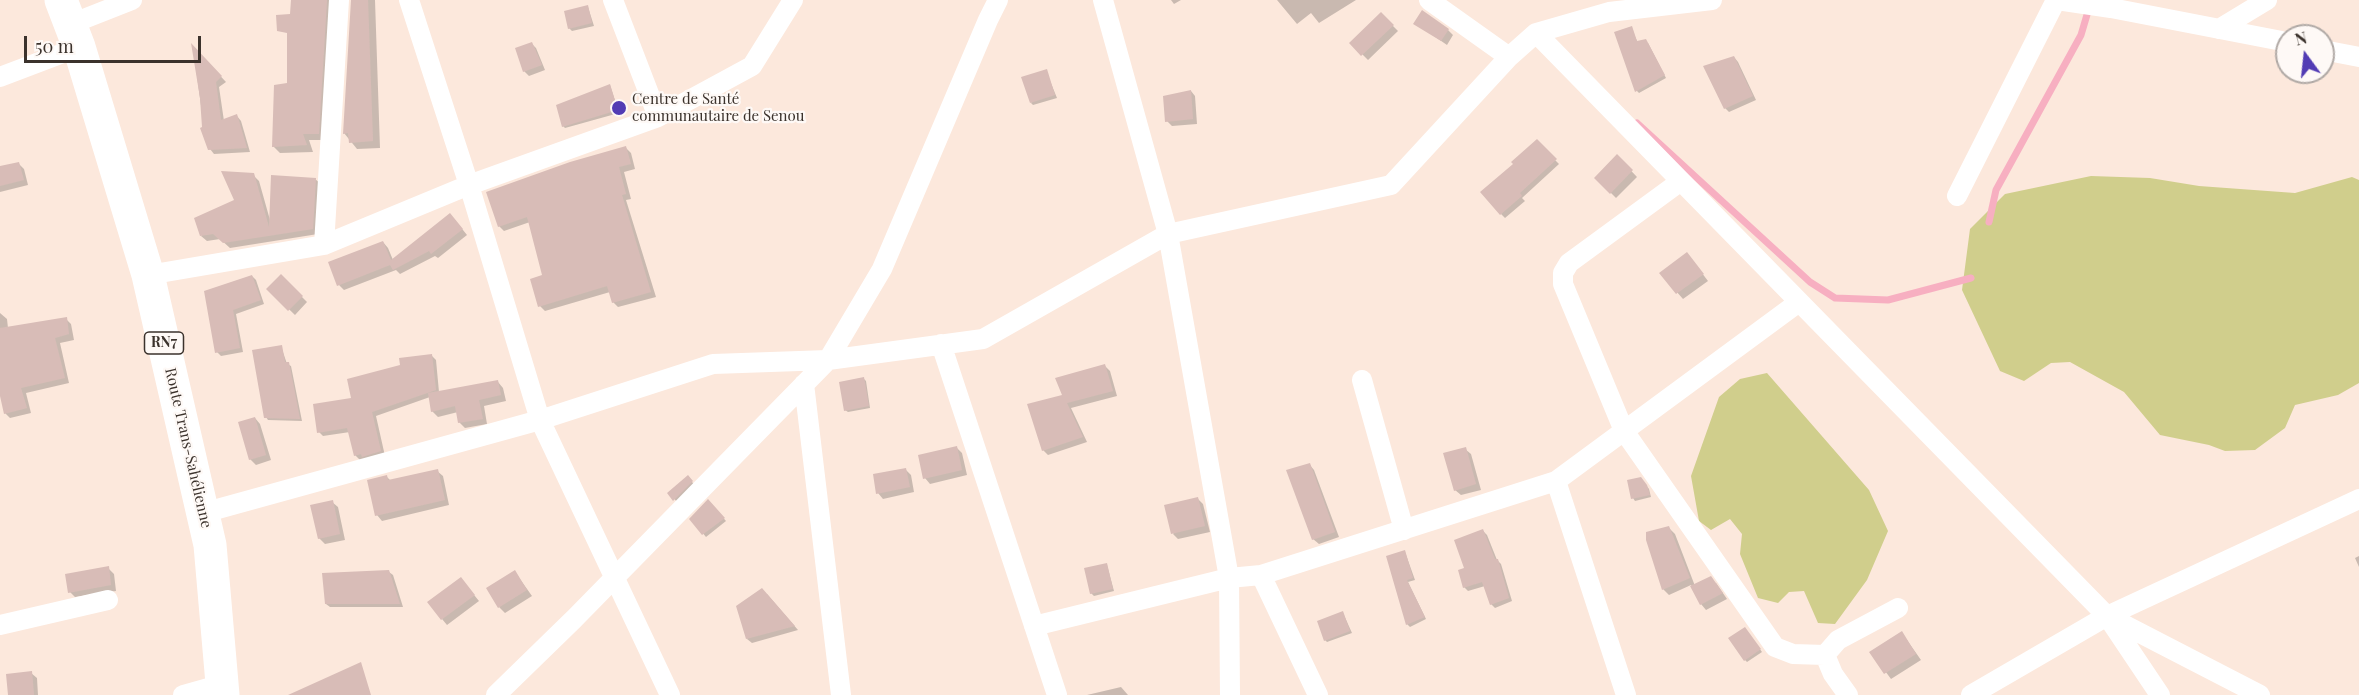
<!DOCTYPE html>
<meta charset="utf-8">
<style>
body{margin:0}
#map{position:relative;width:2359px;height:695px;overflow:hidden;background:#fce8dc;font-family:"Playfair Display",serif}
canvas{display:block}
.north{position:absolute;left:2275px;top:24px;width:60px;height:60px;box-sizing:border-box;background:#fef9f6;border:2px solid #b0a9a5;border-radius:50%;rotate:345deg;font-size:16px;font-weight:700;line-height:24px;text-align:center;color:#3b322c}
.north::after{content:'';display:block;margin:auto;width:21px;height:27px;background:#523cb4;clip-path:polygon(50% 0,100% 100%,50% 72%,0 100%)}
.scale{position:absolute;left:24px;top:36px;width:177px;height:27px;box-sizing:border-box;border:3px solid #3b322c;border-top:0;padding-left:8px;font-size:18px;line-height:21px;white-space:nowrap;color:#3b322c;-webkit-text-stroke:4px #fef9f6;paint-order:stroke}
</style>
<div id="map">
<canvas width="2359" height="695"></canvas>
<div class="north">N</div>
<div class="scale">50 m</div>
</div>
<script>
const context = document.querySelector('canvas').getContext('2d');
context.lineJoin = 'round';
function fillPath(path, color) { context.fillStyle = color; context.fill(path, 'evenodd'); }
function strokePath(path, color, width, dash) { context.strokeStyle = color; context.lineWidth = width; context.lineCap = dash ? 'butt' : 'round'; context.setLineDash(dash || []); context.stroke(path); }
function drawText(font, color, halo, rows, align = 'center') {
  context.font = font + ' "Playfair Display",serif'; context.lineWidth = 4.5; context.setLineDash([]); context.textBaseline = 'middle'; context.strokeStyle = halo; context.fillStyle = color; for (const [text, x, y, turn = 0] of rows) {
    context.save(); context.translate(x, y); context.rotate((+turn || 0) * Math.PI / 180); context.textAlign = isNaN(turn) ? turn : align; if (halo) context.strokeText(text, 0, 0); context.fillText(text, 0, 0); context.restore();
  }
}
const green = new Path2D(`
 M 2091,176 L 2150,178 L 2199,186 L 2295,193 L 2352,177 L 2359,180 L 2359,383 L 2338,395 L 2295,405 L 2285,428 L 2255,450 L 2225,451 L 2209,445 L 2160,435 L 2124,392 L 2070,362 L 2051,363 L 2024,381 L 2000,371 L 1962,290 L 1970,229 L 2005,194 Z
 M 1767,373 L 1869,490 L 1888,531 L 1867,580 L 1835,624 L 1818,623 L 1804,591 L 1789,592 L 1778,603 L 1758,598 L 1740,554 L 1742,534 L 1730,519 L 1711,530 L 1699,521 L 1691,476 L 1719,397 L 1740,379 Z`);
const shadow = new Path2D(`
 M 293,0 L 338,0 L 325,140 L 309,140 L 313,152 L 280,153 L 273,146 L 289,84 Z
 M 352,0 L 375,0 L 380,148 L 357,149 L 344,133 Z
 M 1171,0 L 1181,0 L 1174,4 Z
 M 1277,0 L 1356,0 L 1319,23 L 1311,13 L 1297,24 Z
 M 588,7 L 594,26 L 572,31 L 569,28 Z
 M 1381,14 L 1398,31 L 1368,60 L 1351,43 Z
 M 1415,23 L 1448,30 L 1453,35 L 1447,45 Z
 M 1631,28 L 1638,43 L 1648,43 L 1666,78 L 1639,93 L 1637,91 Z
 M 531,43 L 536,48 L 545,70 L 529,76 L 524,71 Z
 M 193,47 L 226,82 L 219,87 L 224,121 L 237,116 L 241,121 L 250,152 L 214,154 L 210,149 L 204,128 Z
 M 1734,57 L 1738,62 L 1756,100 L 1729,112 L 1725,108 Z
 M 1046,71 L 1057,98 L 1033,105 L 1031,103 Z
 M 610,85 L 619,113 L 565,128 L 563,126 Z
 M 1191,91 L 1195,96 L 1197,124 L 1172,126 L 1167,121 Z
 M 1536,141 L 1559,164 L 1522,198 L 1525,201 L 1505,218 L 1501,214 L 1515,165 Z
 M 626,148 L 631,153 L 635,169 L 624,172 L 631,199 L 626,200 L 656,297 L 618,307 L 613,302 L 610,292 L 545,311 L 540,306 L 544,276 L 530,222 L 504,231 L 499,226 Z
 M 1617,156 L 1637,177 L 1616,198 L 1596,178 Z
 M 19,164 L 24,169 L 28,185 L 0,192 L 0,168 Z
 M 253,175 L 259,181 L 270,220 L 315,179 L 321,184 L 318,234 L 230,248 L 220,239 L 207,241 L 201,236 L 236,200 Z
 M 455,220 L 467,235 L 438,258 L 435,256 L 400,274 L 396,270 L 344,290 L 339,285 L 383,242 L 388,248 L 393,260 Z
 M 1692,260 L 1708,281 L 1683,299 L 1661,274 Z
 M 252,276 L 256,280 L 264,304 L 236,314 L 243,352 L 221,356 L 217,352 L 206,292 Z
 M 281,276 L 307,302 L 295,315 L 268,289 Z
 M 0,313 L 7,319 L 8,328 L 66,319 L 71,324 L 74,340 L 60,343 L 69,383 L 26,393 L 31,413 L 10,418 L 5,413 L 0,389 Z
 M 281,346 L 287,364 L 291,366 L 302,421 L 268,420 L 266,417 Z
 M 432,356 L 436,360 L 439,392 L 498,382 L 503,388 L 506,401 L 484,406 L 487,424 L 465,428 L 459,422 L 458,412 L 438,417 L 432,411 L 430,397 L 376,416 L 385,456 L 360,460 L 355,455 L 350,432 L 323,436 L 319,432 L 353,399 Z
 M 1105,366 L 1110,371 L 1117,396 L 1071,408 L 1087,442 L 1048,455 L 1043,450 L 1064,396 Z
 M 864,379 L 866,381 L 870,408 L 848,412 L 845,410 Z
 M 255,418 L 260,424 L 271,460 L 256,465 L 250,459 Z
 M 956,447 L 962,453 L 967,475 L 930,484 L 925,478 Z
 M 1465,449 L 1471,454 L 1481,490 L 1461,495 L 1455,490 Z
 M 1309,464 L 1314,470 L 1339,537 L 1319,544 L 1313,539 Z
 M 905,469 L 911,475 L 914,492 L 883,499 L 878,493 Z
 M 437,471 L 443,476 L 449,505 L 382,521 L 377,515 L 386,476 L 391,481 Z
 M 687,477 L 694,484 L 677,502 L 669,493 Z
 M 1643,481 L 1649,489 L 1651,497 L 1635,501 L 1633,498 Z
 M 1198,499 L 1203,504 L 1210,532 L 1178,539 L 1173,534 Z
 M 708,501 L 726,521 L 706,537 L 691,519 Z
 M 332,502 L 338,507 L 345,540 L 325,544 L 319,538 Z
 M 1669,528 L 1675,534 L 1695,586 L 1716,583 L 1727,599 L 1706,610 L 1701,604 L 1691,585 L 1669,595 L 1663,589 Z
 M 1483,531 L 1487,535 L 1497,560 L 1501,564 L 1512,601 L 1495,608 L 1491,604 L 1485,586 L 1468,591 L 1464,587 Z
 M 1405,552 L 1415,580 L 1408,582 L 1426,619 L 1410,627 L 1407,624 Z
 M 2359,556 L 2359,567 L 2355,558 Z
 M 1107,565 L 1114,591 L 1094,596 L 1091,593 Z
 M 108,568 L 114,574 L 116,591 L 75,597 L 70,592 Z
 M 389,572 L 393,575 L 403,607 L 330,607 L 326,604 Z
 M 515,572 L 532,596 L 505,613 L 499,607 Z
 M 461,579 L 479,601 L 447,625 L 442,619 Z
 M 767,594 L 798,630 L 752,643 L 747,639 Z
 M 1343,613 L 1352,633 L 1327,642 L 1325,640 Z
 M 1747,631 L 1762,652 L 1747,662 L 1745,660 Z
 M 1902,633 L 1921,660 L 1891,679 L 1871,652 Z
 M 31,673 L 37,678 L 38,695 L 9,695 Z
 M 1121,687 L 1128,695 L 1087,695 Z`);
const stream = new Path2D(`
 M 1637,123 L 1810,282 L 1835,298 L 1888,300 L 1971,278
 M 1989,222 L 1996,190 L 2081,35 L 2089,8`);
const building = new Path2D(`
 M 291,0 L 327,0 L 319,134 L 303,134 L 307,145 L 272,147 L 274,85 L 287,83 L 287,33 L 277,31 L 276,15 L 290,14 Z
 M 351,0 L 368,0 L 373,141 L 349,143 L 348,133 L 343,134 Z
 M 588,5 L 592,23 L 568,29 L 564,11 Z
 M 1422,10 L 1449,29 L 1441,41 L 1413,24 Z
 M 1381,12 L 1394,25 L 1361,56 L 1349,43 Z
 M 1632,26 L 1637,41 L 1646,39 L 1665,75 L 1635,92 L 1614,32 Z
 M 532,42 L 542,65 L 523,72 L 515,48 Z
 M 191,43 L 222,76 L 216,82 L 221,120 L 237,114 L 247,148 L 208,150 L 200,128 L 202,127 L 200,98 Z
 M 1734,56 L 1753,96 L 1724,109 L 1703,66 Z
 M 1047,69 L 1055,95 L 1030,103 L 1021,77 Z
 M 610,84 L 618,110 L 562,127 L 556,105 Z
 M 1191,90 L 1193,119 L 1165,122 L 1163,96 Z
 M 1537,139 L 1557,159 L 1520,193 L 1522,196 L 1500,215 L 1480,192 L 1513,164 L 1511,162 Z
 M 626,146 L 631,164 L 619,167 L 626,194 L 622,195 L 651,292 L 612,303 L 607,286 L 538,307 L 530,279 L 542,275 L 527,217 L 498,227 L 486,192 L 570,162 Z
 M 1617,154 L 1633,170 L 1610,194 L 1594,178 Z
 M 19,162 L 24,180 L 0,186 L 0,166 Z
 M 221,171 L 254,173 L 269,227 L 271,175 L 316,178 L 313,229 L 223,243 L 213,234 L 200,236 L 194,218 L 234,200 Z
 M 450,213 L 463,229 L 431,254 L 429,251 L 393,270 L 390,265 L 337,286 L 328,262 L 383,241 L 391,260 Z
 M 1687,252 L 1704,274 L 1676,294 L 1659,273 Z
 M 281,274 L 303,296 L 288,311 L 266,289 Z
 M 252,275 L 261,300 L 233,310 L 240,348 L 215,353 L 204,291 Z
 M 67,317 L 69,334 L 55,338 L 65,378 L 21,388 L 27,408 L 4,414 L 0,396 L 0,328 Z
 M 282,345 L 285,362 L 289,362 L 300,419 L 264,418 L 252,350 Z
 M 432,354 L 436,390 L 372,412 L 381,451 L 362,457 L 361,454 L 354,456 L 347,428 L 317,433 L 313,404 L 351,398 L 347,379 L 400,365 L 399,358 Z
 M 1105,364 L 1113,391 L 1067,403 L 1083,437 L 1042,451 L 1027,404 L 1062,395 L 1055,378 Z
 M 864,377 L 869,406 L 844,411 L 839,382 Z
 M 498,380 L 501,395 L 479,400 L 483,419 L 458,423 L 455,406 L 431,412 L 428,393 Z
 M 255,417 L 266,455 L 249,460 L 238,422 Z
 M 957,446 L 962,470 L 923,479 L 918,455 Z
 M 1466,447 L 1476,484 L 1454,491 L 1443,453 Z
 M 1310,463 L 1335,532 L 1312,540 L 1286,470 Z
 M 906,468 L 910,487 L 876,494 L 873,474 Z
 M 438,469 L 445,500 L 375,516 L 367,480 L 387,475 L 388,480 Z
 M 688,475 L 693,481 L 673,501 L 667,493 Z
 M 1641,477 L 1647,485 L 1650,495 L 1631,499 L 1627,480 Z
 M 1198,497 L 1205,526 L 1171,534 L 1164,505 Z
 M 708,499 L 725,518 L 702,535 L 689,519 Z
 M 333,500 L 340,534 L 318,539 L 310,505 Z
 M 1669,526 L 1690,578 L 1662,590 L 1646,540 L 1646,532 Z
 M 1483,529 L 1495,559 L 1498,559 L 1509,598 L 1490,605 L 1482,582 L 1463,588 L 1458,570 L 1464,568 L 1454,540 Z
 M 1405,550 L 1413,578 L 1407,580 L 1425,617 L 1406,625 L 1386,556 Z
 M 1107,563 L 1113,589 L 1090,594 L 1084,568 Z
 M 109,566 L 111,585 L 68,593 L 65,574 Z
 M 389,570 L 400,604 L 325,604 L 322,573 Z
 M 515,570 L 527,590 L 498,608 L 486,588 Z
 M 1711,576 L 1723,593 L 1700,605 L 1690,586 Z
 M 461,577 L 475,595 L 441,620 L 427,602 Z
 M 762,588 L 795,626 L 746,639 L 736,606 Z
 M 1343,611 L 1350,631 L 1324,641 L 1317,621 Z
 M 1745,627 L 1761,649 L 1744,661 L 1728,638 Z
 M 1902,631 L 1916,654 L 1884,674 L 1869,652 Z
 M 361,662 L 371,695 L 288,695 Z
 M 32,671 L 34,695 L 8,695 L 6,674 Z`);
const minor = new Path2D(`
 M 409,0 L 469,185 L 540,420 L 670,695
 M 613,0 L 658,117
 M 1103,0 L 1168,234 L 1229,578 L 1230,695
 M 1429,0 L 1509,57
 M 2057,0 L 2111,8 L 2287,42
 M 71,24 L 132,0
 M 2219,29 L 2267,0
 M 1536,33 L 2107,616 L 2160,695
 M 2323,50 L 2359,57
 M 0,77 L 79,47
 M 1681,181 L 1569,263 L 1563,273 L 1563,284 L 1624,431 L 1775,647 L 1793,654 L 1825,655
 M 1957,196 L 2056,0
 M 324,245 L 339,0
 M 148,275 L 324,245 L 469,185 L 658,117 L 752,66 L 793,0
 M 941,344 L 1057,695
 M 1362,380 L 1404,530
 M 804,384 L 841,695
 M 1556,481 L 1626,695
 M 203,513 L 540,420 L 713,364 L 828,360 L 983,339 L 1168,234 L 1391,185 L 1509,57 L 1536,33 L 1609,12 L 1712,0
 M 1261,575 L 1318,695
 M 2109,617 L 2260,695
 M 0,625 L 108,600
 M 1034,626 L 1229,578 L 1261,575 L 1556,481 L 1799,302
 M 183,695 L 222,684
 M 496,695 L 574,619 L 828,360 L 882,269 L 988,20 L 998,0
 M 1848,695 L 1833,674 L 1825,655 L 1838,640 L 1898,608
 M 1971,695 L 2107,616 L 2359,499`);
const trunk = new Path2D(`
 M 61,0 L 79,47 L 148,275 L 210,545 L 223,695`);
const markers = [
 [619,108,8,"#523cb4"]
];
const shields = [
 [164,343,39]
];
const shieldNames = [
 ["RN7",164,343]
];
const poiNames = [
 ["Centre de Santé",632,99],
 ["communautaire de Senou",632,116]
];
const streetNames = [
 ["Route Trans-Sahélienne",188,448,77]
];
fillPath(green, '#d0ce8c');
fillPath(shadow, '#0003');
strokePath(stream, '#f7afc1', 7);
fillPath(building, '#d8bcb7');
strokePath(minor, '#fff', 20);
strokePath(trunk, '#fff', 33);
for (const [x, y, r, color] of markers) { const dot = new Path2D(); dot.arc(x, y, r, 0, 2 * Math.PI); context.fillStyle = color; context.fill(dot); strokePath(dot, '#fef9f6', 2); }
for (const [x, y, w] of shields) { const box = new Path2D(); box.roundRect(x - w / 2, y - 11, w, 22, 4.5); context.fillStyle = '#fef9f6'; context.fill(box); strokePath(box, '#3b322c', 1.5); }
drawText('bold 14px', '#3b322c', null, shieldNames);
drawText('15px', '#3b322c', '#fef9f6', poiNames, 'left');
drawText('15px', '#3b322c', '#fef9f6', streetNames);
</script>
